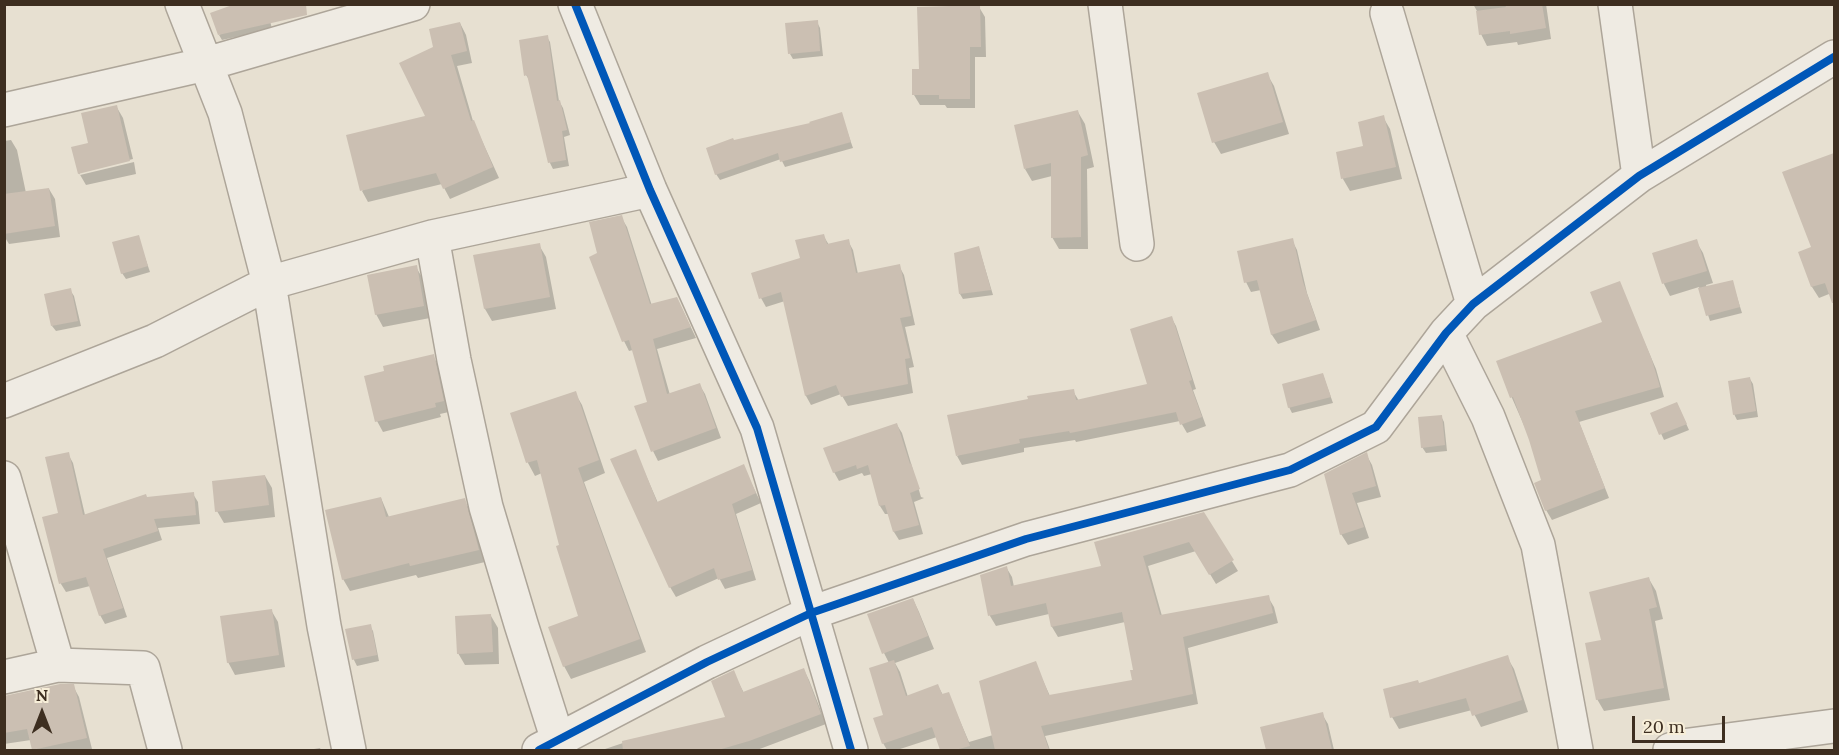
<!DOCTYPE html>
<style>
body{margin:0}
#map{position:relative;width:1839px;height:755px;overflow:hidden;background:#e7e0d1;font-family:Lora,serif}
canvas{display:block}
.frame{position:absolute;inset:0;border:6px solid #3d2e20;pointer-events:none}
.north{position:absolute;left:12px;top:683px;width:60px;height:60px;-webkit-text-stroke:4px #f7eed8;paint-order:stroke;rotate:0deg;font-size:16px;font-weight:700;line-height:24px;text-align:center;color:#3d2e20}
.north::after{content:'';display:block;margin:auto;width:21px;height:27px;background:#3d2e20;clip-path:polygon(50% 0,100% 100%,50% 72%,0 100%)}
.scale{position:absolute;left:1632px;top:716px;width:93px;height:27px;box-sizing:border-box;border:3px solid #3d2e20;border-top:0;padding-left:8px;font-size:18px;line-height:21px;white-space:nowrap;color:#3d2e20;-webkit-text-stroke:4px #f7eed8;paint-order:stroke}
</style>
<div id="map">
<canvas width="1839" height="755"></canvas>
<div class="frame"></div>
<div class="north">N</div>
<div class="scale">20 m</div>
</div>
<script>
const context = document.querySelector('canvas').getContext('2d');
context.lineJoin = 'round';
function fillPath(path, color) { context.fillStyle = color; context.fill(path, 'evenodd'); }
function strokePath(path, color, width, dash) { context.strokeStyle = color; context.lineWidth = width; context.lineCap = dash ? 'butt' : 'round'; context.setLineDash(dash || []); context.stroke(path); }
const shadow = new Path2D(`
 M 266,4 L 272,29 L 222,40 L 219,35 Z
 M 1473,4 L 1546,4 L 1551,39 L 1518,45 L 1517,42 L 1487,46 L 1481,34 L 1477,11 Z
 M 979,7 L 985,17 L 986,57 L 975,57 L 975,108 L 947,108 L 945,105 L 920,105 L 914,95 L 913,70 L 921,70 Z
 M 817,22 L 820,28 L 823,56 L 793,59 L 790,54 Z
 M 460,23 L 466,35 L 472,63 L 457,66 L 473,121 L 499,178 L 450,199 L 442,184 L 368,202 L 362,191 L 427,117 L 434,48 Z
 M 547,37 L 550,42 L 559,101 L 563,108 L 570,135 L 564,137 L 569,166 L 553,169 L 550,163 L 530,81 L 526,75 Z
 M 1267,74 L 1274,86 L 1289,134 L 1221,154 L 1214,142 Z
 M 116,106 L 123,118 L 133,159 L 80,172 L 80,175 L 134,162 L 136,174 L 86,185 L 79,173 L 90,144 Z
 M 1078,112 L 1085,124 L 1094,167 L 1087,169 L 1088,249 L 1059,249 L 1052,237 L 1052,176 L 1032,181 L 1025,169 Z
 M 841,114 L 853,148 L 785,167 L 781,159 L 720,180 L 716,174 L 733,142 L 812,124 Z
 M 1383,117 L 1390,129 L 1402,179 L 1350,191 L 1343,179 L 1337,153 L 1365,147 Z
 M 11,140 L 17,150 L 26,193 L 49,189 L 55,199 L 60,237 L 9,244 L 4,236 L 4,141 Z
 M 1834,155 L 1834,292 L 1819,298 L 1812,287 L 1800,252 L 1813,248 Z
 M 621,217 L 627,227 L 652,306 L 677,298 L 696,338 L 657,349 L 670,395 L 699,384 L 705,394 L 721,438 L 658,461 L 653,451 L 649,403 L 633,350 L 629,351 L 624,341 L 599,254 Z
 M 823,235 L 829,245 L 848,241 L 853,250 L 858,274 L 899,266 L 904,275 L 915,325 L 905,327 L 914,367 L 909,368 L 913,393 L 848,406 L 841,394 L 811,405 L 806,396 L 785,301 L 766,307 L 761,298 Z
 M 138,237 L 150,272 L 126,279 L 122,273 Z
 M 1292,240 L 1297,250 L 1307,293 L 1320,330 L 1278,344 L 1272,335 L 1261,290 L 1251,292 L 1246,282 Z
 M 1696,241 L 1703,253 L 1713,283 L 1706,285 L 1707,288 L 1732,281 L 1742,313 L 1710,321 L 1699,287 L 1670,296 L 1664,284 L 1654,254 Z
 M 539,245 L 546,257 L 556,309 L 492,321 L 485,309 L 475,256 Z
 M 979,248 L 993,295 L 963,299 L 960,294 Z
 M 416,267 L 423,279 L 430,318 L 383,327 L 376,314 Z
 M 1619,283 L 1656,369 L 1664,397 L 1579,422 L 1609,498 L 1552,520 L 1546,510 L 1543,481 L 1530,439 L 1512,398 L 1498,361 L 1604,323 Z
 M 70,290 L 74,296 L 81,326 L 56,331 L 52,326 Z
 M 1171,317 L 1176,326 L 1196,389 L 1193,390 L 1206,426 L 1187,433 L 1180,421 L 1076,442 L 1075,440 L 1024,448 L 1024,452 L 962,465 L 957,456 L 1073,391 L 1079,401 L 1149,386 Z
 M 433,356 L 439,367 L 449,412 L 440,414 L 441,417 L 383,432 L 377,421 Z
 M 1323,375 L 1333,403 L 1292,413 L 1289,407 Z
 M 1750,379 L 1753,384 L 1758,417 L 1737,420 L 1734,414 Z
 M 575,393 L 582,405 L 605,473 L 584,482 L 646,652 L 571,679 L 564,666 L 580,617 L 542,473 L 535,476 L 528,463 L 512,414 Z
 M 1680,410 L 1689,430 L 1664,440 L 1652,414 Z
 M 1441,416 L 1444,422 L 1447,451 L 1426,453 L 1422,447 Z
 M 897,425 L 902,433 L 921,497 L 924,498 L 914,502 L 923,534 L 899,540 L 894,532 L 889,514 L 885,514 L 880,506 L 872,474 L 864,476 L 862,473 L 839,481 L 834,472 Z
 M 635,450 L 658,503 L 743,466 L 761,503 L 736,514 L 756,580 L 725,589 L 719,578 L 676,597 L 670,587 Z
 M 68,454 L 73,463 L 85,515 L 147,498 L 193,494 L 198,502 L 200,524 L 158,528 L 162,540 L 107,558 L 127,617 L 105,624 L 100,615 L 90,586 L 66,592 L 61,584 L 44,518 L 60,514 Z
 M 1366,454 L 1372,465 L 1381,497 L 1357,503 L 1369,538 L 1348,545 L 1341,534 L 1325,475 Z
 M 265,476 L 272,488 L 275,517 L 224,523 L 217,511 Z
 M 381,498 L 389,517 L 464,500 L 471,512 L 485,562 L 418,578 L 416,575 L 350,591 L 343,579 Z
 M 1203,514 L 1238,571 L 1216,584 L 1196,551 L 1148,566 L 1162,616 L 1268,597 L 1274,607 L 1278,623 L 1188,648 L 1198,704 L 1045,736 L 1050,750 L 941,750 L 937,737 L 897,750 L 887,750 L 883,743 L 889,663 L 884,653 L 913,599 L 919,612 L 934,649 L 895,663 L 900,672 L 908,697 L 938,686 L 943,695 L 948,693 L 969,742 L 993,735 L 1035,663 L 1050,696 L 1133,681 L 1135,671 L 1125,622 L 1058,637 L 1052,627 L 1049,614 L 996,626 L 990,616 L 982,576 L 1006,567 L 1012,577 L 1014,587 L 1102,567 Z
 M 1649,579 L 1656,591 L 1663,619 L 1655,621 L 1670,700 L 1604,711 L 1597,699 L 1603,641 Z
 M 271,610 L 278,622 L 285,667 L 235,675 L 228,662 Z
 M 491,616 L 498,628 L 499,664 L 465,665 L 458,653 Z
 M 370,626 L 373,631 L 379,661 L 357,666 L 354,660 L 347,630 Z
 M 1507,657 L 1514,669 L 1528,712 L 1481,727 L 1472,710 L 1399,729 L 1392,717 L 1419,684 Z
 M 804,670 L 809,680 L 826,724 L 757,750 L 602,750 L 632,740 L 727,718 L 733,672 L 744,693 Z
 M 73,686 L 79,697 L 92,749 L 33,750 L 31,740 L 4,744 L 4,702 Z
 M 1322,714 L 1328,724 L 1334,750 L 1267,750 L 1262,729 Z
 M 320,748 L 321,750 L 308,750 Z`);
const building = new Path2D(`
 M 235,4 L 306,4 L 307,15 L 218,35 L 210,13 Z
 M 1505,4 L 1542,4 L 1546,28 L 1510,34 L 1510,31 L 1479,35 L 1476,11 L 1506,7 Z
 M 980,5 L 981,47 L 970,47 L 970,99 L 939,99 L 939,95 L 912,95 L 912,69 L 919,69 L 917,7 Z
 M 818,20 L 820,51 L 788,54 L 785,23 Z
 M 460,22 L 467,51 L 451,55 L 471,121 L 474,120 L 493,167 L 443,189 L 436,173 L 360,191 L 346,135 L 425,116 L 399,63 L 433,47 L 429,29 Z
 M 548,35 L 557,101 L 560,100 L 567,130 L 562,131 L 566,160 L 548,163 L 527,75 L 524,76 L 519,40 Z
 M 1268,72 L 1283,122 L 1212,143 L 1197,93 Z
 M 117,105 L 130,161 L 78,174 L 71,147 L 88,143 L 81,113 Z
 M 1078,110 L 1088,155 L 1081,157 L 1081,237 L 1051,238 L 1051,163 L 1024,169 L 1014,125 Z
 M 842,112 L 851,142 L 780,162 L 778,153 L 715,175 L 706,148 L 733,138 L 734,140 L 810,123 L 809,122 Z
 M 1384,115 L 1396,167 L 1341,179 L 1336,152 L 1363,146 L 1358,122 Z
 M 1834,153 L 1834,303 L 1832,303 L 1825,283 L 1811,287 L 1798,252 L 1811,247 L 1782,172 Z
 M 49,188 L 55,226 L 4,234 L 4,194 Z
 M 622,215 L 650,304 L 677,297 L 691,327 L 653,339 L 667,394 L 700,383 L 716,428 L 651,452 L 634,406 L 647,402 L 629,340 L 622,342 L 589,257 L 597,253 L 589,222 Z
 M 824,234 L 827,244 L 849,239 L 856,273 L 900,264 L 911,316 L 900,318 L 910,358 L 905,359 L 908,384 L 841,397 L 836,385 L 805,396 L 781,292 L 759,299 L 751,273 L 800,258 L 795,240 Z
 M 139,235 L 148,266 L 121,274 L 112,242 Z
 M 1293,238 L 1303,282 L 1316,320 L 1271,335 L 1257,280 L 1244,283 L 1237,251 Z
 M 1697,239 L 1707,271 L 1662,284 L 1652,253 Z
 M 540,243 L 550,297 L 484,309 L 473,255 Z
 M 979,246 L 991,290 L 959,294 L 954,253 Z
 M 417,265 L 424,306 L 375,315 L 367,275 Z
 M 1733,280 L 1740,307 L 1706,316 L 1698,288 Z
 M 1620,281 L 1651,357 L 1660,387 L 1575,411 L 1605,488 L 1545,511 L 1534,483 L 1541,480 L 1529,440 L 1513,397 L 1510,398 L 1496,361 L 1602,322 L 1590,292 Z
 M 71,288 L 78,321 L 51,326 L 44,294 Z
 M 1172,316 L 1192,380 L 1189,381 L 1202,417 L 1180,425 L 1176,412 L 1070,433 L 1069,431 L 1019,439 L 1020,443 L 956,456 L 947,415 L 1028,399 L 1027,396 L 1074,389 L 1076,400 L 1147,384 L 1130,329 Z
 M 434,354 L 444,401 L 435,403 L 436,407 L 375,422 L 364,376 L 384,371 L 383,366 Z
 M 1323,373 L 1331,397 L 1288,408 L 1282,384 Z
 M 1750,377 L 1756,411 L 1733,415 L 1728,381 Z
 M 576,391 L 599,460 L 578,468 L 640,639 L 563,667 L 548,627 L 578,616 L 556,546 L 559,545 L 537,460 L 526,463 L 510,413 Z
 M 1677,402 L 1687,424 L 1659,435 L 1650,413 Z
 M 1442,415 L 1445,445 L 1421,448 L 1418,417 Z
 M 897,423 L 910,464 L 911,463 L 920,489 L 910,493 L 919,525 L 893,532 L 885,505 L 879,506 L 868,465 L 857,469 L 856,465 L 833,473 L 823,448 Z
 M 636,449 L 657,502 L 744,464 L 756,493 L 732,504 L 752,570 L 718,580 L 714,568 L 669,588 L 610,459 Z
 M 69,452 L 83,515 L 146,494 L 147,497 L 194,492 L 196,515 L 154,519 L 158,531 L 103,549 L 123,608 L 99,616 L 86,577 L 59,584 L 42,517 L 58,513 L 45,457 Z
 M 1367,452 L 1376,486 L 1352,493 L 1364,527 L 1340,535 L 1324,474 Z
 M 265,475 L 269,505 L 215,512 L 212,481 Z
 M 381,497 L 386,517 L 465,498 L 479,550 L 410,566 L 409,563 L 342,580 L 325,510 Z
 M 1204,512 L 1234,560 L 1209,575 L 1189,542 L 1143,556 L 1160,615 L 1269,595 L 1273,613 L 1183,637 L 1193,694 L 1041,726 L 1049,750 L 995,750 L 979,681 L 1036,661 L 1049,695 L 1132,680 L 1130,670 L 1133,670 L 1122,612 L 1051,627 L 1046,603 L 988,616 L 980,575 L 1007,566 L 1011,586 L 1101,566 L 1094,542 Z
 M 1649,577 L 1657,607 L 1649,609 L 1664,688 L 1596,700 L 1585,643 L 1601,640 L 1589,592 Z
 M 913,598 L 928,636 L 882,654 L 867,614 Z
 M 272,609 L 279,655 L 227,663 L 220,616 Z
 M 491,614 L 493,652 L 457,654 L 455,616 Z
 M 371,624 L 377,655 L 352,660 L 345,629 Z
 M 1508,655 L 1522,700 L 1472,716 L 1466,698 L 1390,718 L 1383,689 L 1418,680 L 1419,683 Z
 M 894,660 L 906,696 L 938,684 L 942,694 L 949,692 L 970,746 L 955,750 L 940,750 L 932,727 L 882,744 L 873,718 L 883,715 L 869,668 Z
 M 804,668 L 821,714 L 749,741 L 718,750 L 623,750 L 622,741 L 725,717 L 711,681 L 734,670 L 743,692 Z
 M 60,684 L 74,684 L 87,738 L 32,750 L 27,729 L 4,733 L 4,696 Z
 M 1323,712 L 1332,750 L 1266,750 L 1260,727 Z`);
const street = new Path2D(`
 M 182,4 L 225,113 L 269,283 L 324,626 L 349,750
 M 575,4 L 650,190 L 757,428 L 851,750
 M 1105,4 L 1137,244
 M 1615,4 L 1639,176
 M 1387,13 L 1473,304
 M 4,110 L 206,64 L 413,4
 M 432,237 L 454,360 L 486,507 L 521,624 L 561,750
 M 1446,333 L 1488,417 L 1538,545 L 1576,750
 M 4,401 L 155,341 L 269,283 L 432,237 L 650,190
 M 4,478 L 58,665
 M 4,677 L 58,665 L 143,668 L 165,750
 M 539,750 L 707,662 L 811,613 L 1026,539 L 1290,470 L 1376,427 L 1446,333 L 1473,304 L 1639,176 L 1834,57
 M 1670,750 L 1682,746 L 1834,726`);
const cycleway = new Path2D(`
 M 575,4 L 650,190 L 757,428 L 851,750
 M 539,750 L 707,662 L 811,613 L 1026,539 L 1290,470 L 1376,427 L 1446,333 L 1473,304 L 1639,176 L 1834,57`);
fillPath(shadow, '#0003');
fillPath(building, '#cbbfb2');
strokePath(street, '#ada599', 36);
strokePath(street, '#efebe3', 33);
strokePath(cycleway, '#0057b8', 8);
</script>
